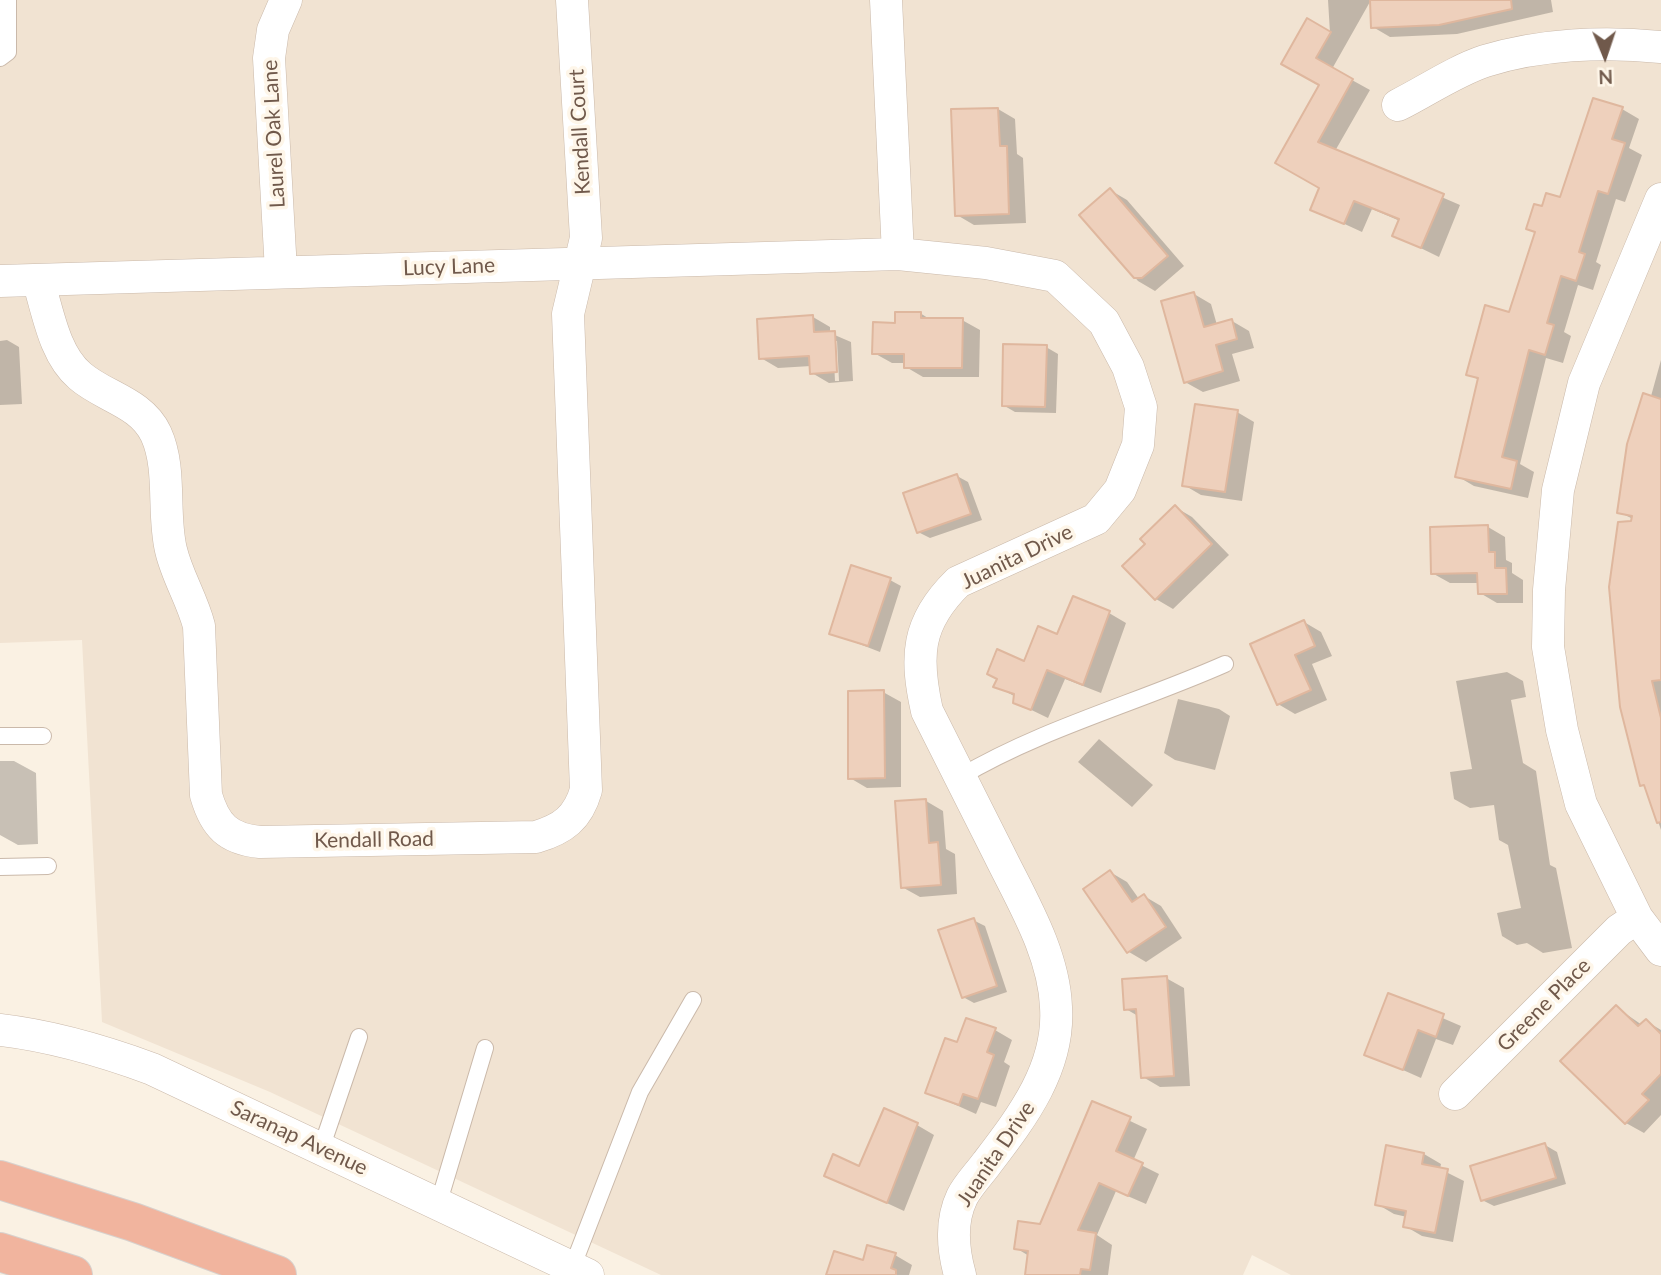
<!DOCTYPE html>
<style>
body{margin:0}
#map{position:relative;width:1661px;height:1275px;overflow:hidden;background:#faf1e3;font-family:Lato,sans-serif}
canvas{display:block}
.north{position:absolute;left:1570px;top:21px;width:70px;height:70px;-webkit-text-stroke:5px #fef6e9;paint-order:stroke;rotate:178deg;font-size:19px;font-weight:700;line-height:28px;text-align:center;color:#70594b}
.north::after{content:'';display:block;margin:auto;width:24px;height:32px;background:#70594b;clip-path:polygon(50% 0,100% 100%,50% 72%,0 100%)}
</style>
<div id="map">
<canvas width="1661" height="1275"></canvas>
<div class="north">N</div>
</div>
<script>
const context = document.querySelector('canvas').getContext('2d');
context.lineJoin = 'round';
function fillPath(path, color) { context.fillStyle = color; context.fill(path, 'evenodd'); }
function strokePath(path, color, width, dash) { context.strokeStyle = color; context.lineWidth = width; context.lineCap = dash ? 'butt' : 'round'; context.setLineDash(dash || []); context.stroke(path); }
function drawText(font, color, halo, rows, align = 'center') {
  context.font = font + ' Lato,sans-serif'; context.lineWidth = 7; context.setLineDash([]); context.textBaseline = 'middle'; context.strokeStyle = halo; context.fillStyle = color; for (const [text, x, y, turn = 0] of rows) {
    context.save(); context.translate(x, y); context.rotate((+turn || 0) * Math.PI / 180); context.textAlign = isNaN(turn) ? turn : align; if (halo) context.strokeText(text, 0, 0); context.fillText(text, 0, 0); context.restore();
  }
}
const residential = new Path2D(`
 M 0,0 L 1661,0 L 1661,1275 L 1291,1275 L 1252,1255 L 1243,1275 L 661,1275 L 270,1092 L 102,1022 L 82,640 L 0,643 Z`);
const shadow = new Path2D(`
 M 1328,0 L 1371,0 L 1332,69 L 1370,90 L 1335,151 L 1460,205 L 1439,257 L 1394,235 L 1400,221 L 1372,209 L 1362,232 L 1312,209 L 1321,187 L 1277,162 L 1321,85 L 1284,64 L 1330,33 Z
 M 1372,0 L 1551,0 L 1553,12 L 1457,34 L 1390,37 L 1373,27 Z
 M 998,109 L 1015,119 L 1017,154 L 1023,158 L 1026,223 L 974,225 L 957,215 Z
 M 1622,109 L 1639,119 L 1629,148 L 1642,155 L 1625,202 L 1616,199 L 1596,262 L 1601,265 L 1593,290 L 1578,285 L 1564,332 L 1571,336 L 1563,363 L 1546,358 L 1520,464 L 1534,472 L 1528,498 L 1474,486 L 1457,476 L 1479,380 L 1468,374 L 1510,314 L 1536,233 L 1528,228 L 1543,208 L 1561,199 Z
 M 1110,190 L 1127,200 L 1184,266 L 1155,291 L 1138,281 L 1082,215 Z
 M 1194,294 L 1211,304 L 1217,325 L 1232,321 L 1249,331 L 1254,348 L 1232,354 L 1240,381 L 1203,392 L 1185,382 Z
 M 920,313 L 931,320 L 962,320 L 980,330 L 979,377 L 923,377 L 906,367 L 906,363 L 892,363 L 874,353 L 896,324 Z
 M 813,317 L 830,327 L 830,333 L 851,342 L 853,381 L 829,383 L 812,373 L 811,366 L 778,368 L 761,358 ZM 833,341 L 837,341 L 839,381 L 835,381 Z
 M 7,340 L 19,347 L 22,404 L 0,405 L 0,341 Z
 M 1046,347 L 1058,354 L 1056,413 L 1015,412 L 1003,405 Z
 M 1661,360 L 1661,830 L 1647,788 L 1642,785 L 1633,519 L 1619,512 Z
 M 1237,412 L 1254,422 L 1242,501 L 1201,495 L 1184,485 Z
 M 957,476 L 968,482 L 982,520 L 930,538 L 918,532 Z
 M 1175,507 L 1192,517 L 1229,555 L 1173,609 L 1156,599 L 1148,544 Z
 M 1488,527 L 1505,537 L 1506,560 L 1512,563 L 1512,573 L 1523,580 L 1523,603 L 1497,603 L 1480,593 L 1479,583 L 1450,583 L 1432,573 Z
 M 890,580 L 901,586 L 880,652 L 831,633 Z
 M 1109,613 L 1126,623 L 1101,693 L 1065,679 L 1048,718 L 1015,702 L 1016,697 L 995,686 L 1058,636 Z
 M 1304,622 L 1321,632 L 1332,656 L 1312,664 L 1327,700 L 1295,714 L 1278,704 Z
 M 1507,672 L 1523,681 L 1526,697 L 1511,700 L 1523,763 L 1536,771 L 1550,865 L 1556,868 L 1572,948 L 1543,953 L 1527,943 L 1517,945 L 1502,936 L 1497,913 L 1521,908 L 1508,845 L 1499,840 L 1494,805 L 1470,808 L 1454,799 L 1450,772 L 1472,769 L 1456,681 Z
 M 883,692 L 901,702 L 901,787 L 867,788 L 850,778 Z
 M 1178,699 L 1219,709 L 1230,716 L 1215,770 L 1175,760 L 1164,753 Z
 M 1099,739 L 1153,785 L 1132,807 L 1078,762 Z
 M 0,761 L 14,761 L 36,773 L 38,844 L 18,845 L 0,835 Z
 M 926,801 L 943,811 L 946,849 L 955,854 L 957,894 L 920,897 L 902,887 Z
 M 1110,872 L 1127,882 L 1139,899 L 1144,896 L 1161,906 L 1182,938 L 1146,962 L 1129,952 L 1086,889 Z
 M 973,920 L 985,926 L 1007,992 L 974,1003 L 963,997 Z
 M 1166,978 L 1184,988 L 1190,1086 L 1160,1087 L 1143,1077 L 1138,1016 L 1126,1009 Z
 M 1389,995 L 1461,1026 L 1453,1045 L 1436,1039 L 1421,1078 L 1367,1054 Z
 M 1616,1007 L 1642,1025 L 1646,1021 L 1661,1030 L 1661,1115 L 1644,1133 L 1626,1123 L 1563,1061 Z
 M 995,1030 L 1012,1040 L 1004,1062 L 1010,1066 L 996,1107 L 981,1102 L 976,1114 L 927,1092 L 958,1044 Z
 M 1092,1103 L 1147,1129 L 1133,1161 L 1159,1174 L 1146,1204 L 1116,1191 L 1097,1235 L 1112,1245 L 1108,1275 L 1026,1275 L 1029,1256 L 1016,1248 L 1041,1226 Z
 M 917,1125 L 934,1135 L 904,1211 L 826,1175 L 860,1168 Z
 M 1545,1145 L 1557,1152 L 1566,1184 L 1494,1206 L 1482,1200 Z
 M 1424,1154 L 1441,1164 L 1440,1169 L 1464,1181 L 1453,1242 L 1422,1236 L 1405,1226 L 1407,1217 L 1394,1214 L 1377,1204 Z
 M 895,1255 L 912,1265 L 909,1275 L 828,1275 Z`);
const building = new Path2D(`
 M 1370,0 L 1511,0 L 1512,9 L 1439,25 L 1371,28 Z
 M 1307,18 L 1331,32 L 1316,58 L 1353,79 L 1318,142 L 1444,194 L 1421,248 L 1392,236 L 1399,219 L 1354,201 L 1344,224 L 1310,210 L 1319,188 L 1275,163 L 1319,85 L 1281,64 Z
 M 1593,98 L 1623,107 L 1612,139 L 1625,143 L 1608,194 L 1598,191 L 1579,252 L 1585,254 L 1576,281 L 1561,276 L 1547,323 L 1554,325 L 1545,355 L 1529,350 L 1502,457 L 1517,461 L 1511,489 L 1455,477 L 1478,378 L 1466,375 L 1485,305 L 1509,312 L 1535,232 L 1526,229 L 1534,204 L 1542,206 L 1546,193 L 1560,197 Z
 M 998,108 L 1000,146 L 1007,146 L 1009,214 L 955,216 L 951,109 Z
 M 1110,188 L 1168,256 L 1142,278 L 1134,278 L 1079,215 Z
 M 1194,292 L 1204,327 L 1232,319 L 1237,339 L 1216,345 L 1223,371 L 1184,383 L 1161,301 Z
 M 895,312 L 921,312 L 921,318 L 963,318 L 962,368 L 904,368 L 904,354 L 872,354 L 873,322 L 895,323 Z
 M 813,315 L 814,332 L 835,331 L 837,372 L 810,374 L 809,356 L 759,359 L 757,319 Z
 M 1003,344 L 1047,345 L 1045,407 L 1002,406 Z
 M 1643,393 L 1661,399 L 1661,680 L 1652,681 L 1661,718 L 1661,822 L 1657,823 L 1644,785 L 1640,786 L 1620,707 L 1609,587 L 1618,522 L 1631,521 L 1632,516 L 1617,513 L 1627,444 Z
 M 1195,404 L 1238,410 L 1225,492 L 1182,486 Z
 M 957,474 L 971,514 L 917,533 L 903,493 Z
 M 1175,505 L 1212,544 L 1155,600 L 1122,566 L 1145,544 L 1140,539 Z
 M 1488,525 L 1489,552 L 1495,552 L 1495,568 L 1506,568 L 1507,594 L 1478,594 L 1477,573 L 1431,574 L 1430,527 Z
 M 851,565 L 891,578 L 868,646 L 829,634 Z
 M 1073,596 L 1110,611 L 1083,685 L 1047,670 L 1031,710 L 1013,703 L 1014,694 L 993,687 L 997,679 L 987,674 L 997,649 L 1024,661 L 1038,626 L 1057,634 Z
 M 1304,620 L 1315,646 L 1295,655 L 1311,690 L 1277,705 L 1250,644 Z
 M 884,690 L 885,778 L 848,779 L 848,691 Z
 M 926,799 L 929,843 L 938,842 L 941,885 L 901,888 L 895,801 Z
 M 1110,870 L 1132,902 L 1144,894 L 1166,927 L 1127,953 L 1083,889 Z
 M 974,918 L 997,986 L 962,998 L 938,930 Z
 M 1167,976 L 1174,1076 L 1141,1078 L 1136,1009 L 1124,1010 L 1122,979 Z
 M 1388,993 L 1444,1014 L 1436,1037 L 1418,1030 L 1403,1070 L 1364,1055 Z
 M 1616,1005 L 1638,1026 L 1646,1019 L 1661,1034 L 1661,1074 L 1642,1094 L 1649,1100 L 1625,1124 L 1560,1061 Z
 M 966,1018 L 996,1028 L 987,1052 L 994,1055 L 978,1099 L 963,1094 L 959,1105 L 925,1093 L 945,1038 L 957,1042 Z
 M 1092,1101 L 1131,1117 L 1116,1151 L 1143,1163 L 1128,1196 L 1099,1183 L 1078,1230 L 1096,1233 L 1090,1270 L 1081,1269 L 1080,1275 L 1025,1275 L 1028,1251 L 1014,1249 L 1018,1221 L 1040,1224 Z
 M 884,1108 L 918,1123 L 887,1203 L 824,1176 L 833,1154 L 859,1166 Z
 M 1545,1143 L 1556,1178 L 1481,1201 L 1470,1166 Z
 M 1386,1145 L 1424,1153 L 1422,1164 L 1448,1169 L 1435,1233 L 1403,1227 L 1406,1211 L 1375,1205 Z
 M 867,1245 L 896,1253 L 891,1268 L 896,1270 L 896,1275 L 826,1275 L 834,1251 L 863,1260 Z`);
const lane = new Path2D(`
 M 0,58 L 8,52 L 8,0
 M 0,736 L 43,736
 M 960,777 C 1043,728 1137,703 1225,664
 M 0,867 L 48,866
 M 321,1149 L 359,1037
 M 438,1205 L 485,1048
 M 572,1268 L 640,1092 L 693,1000`);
const street = new Path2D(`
 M 886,0 L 898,254
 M 1398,105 C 1426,91 1455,71 1485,61 C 1540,44 1604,41 1661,47
 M 1661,199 L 1584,383 L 1558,490 L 1549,590 L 1548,647 L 1562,730 L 1581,804 L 1637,918 L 1661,950
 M 281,271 L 269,58 L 273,30 L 286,0
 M 38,280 C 48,312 54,354 80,376 C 104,397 141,402 156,434 C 172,469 162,513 171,550 C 177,576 192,599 199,626 L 206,795 C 215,826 228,839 260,842 L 536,837 C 563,829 578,818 586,790 L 568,314 L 586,238 L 572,0
 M 0,281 L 898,254 L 986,263 L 1055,276 L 1104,322 L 1128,367 L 1141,407 L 1138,445 L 1120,490 L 1096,519 L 958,582 C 916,623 915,657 927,711 C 951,759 975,806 999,854 C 1022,901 1054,953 1056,1007 C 1060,1068 1022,1117 987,1163 C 979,1174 968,1185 962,1197 C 950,1222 953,1250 960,1275
 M 0,1030 C 52,1036 103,1051 152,1069 L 588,1275
 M 1455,1094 L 1619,930 L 1637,918`);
const highway = new Path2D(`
 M 0,1180 L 133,1222 L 277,1275
 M 0,1252 L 73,1275`);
const streetNames = [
 ["Kendall Court",580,132,-93],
 ["Laurel Oak Lane",274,134,-93],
 ["Lucy Lane",449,267,-2],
 ["Juanita Drive",1017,557,-26],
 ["Kendall Road",374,840,-1],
 ["Greene Place",1544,1005,-45],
 ["Saranap Avenue",299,1138,25],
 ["Juanita Drive",996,1154,-56]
];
fillPath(residential, '#f1e3d2');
fillPath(shadow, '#0003');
fillPath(building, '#eed0bc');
strokePath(building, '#dfb79e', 2);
strokePath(lane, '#cab9aa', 18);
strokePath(street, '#cab9aa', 33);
strokePath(highway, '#d7d1cd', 40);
strokePath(lane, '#fff', 16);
strokePath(street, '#fff', 32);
strokePath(highway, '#f1b49e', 38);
drawText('21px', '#70594b', '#fef6e9', streetNames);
</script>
